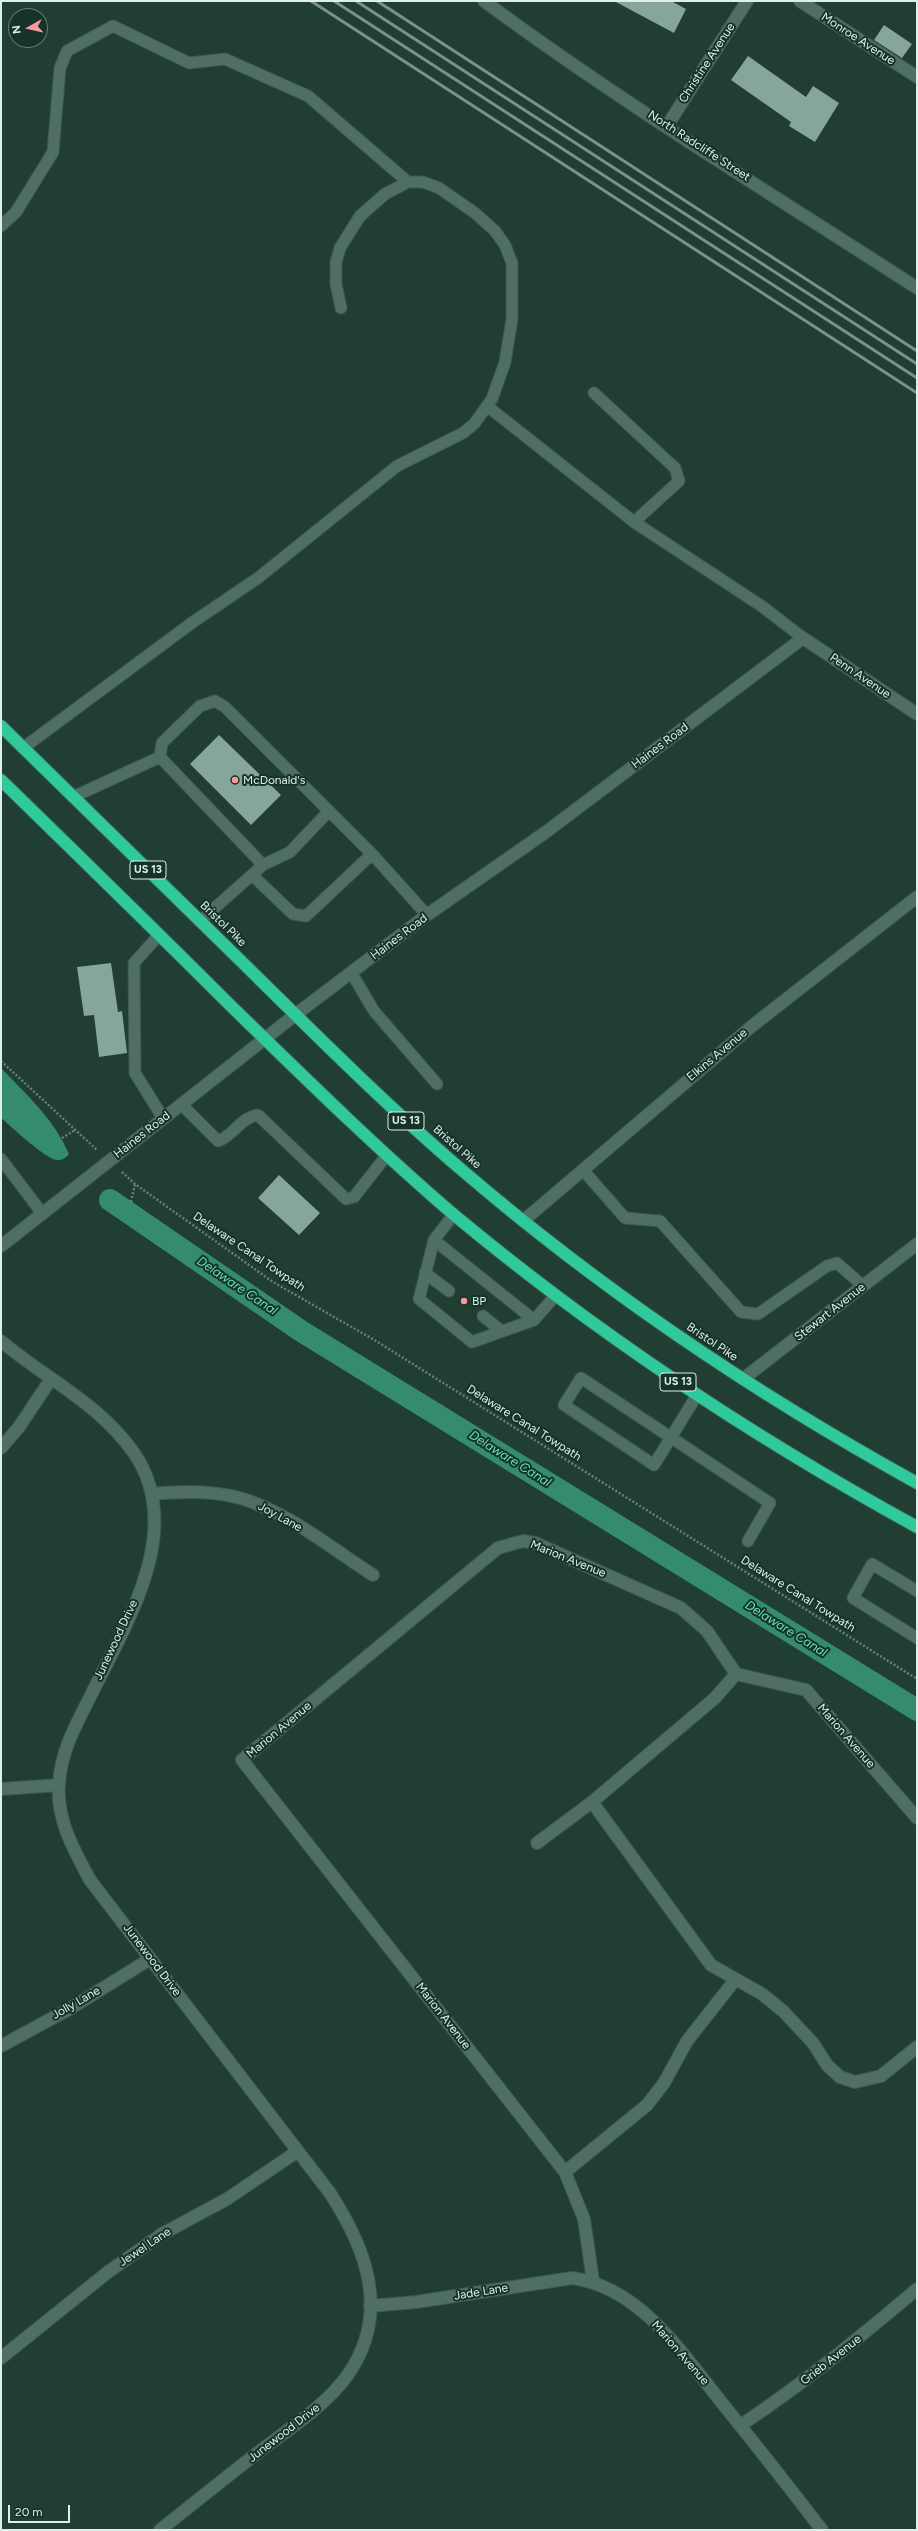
<!DOCTYPE html>
<style>
body{margin:0}
#map{position:relative;width:918px;height:2531px;overflow:hidden;background:#203e32;font-family:Figtree,sans-serif}
canvas{display:block}
.frame{position:absolute;inset:0;border:2px solid #deefe8;pointer-events:none}
.north{position:absolute;left:8px;top:8px;width:40px;height:40px;box-sizing:border-box;background:#153328;border:1px solid #657e75;border-radius:50%;rotate:262deg;font-size:11px;font-weight:700;line-height:16px;text-align:center;color:#deefe8}
.north::after{content:'';display:block;margin:auto;width:14px;height:18px;background:#f59b9e;clip-path:polygon(50% 0,100% 100%,50% 72%,0 100%)}
.scale{position:absolute;left:8px;top:2505px;width:62px;height:18px;box-sizing:border-box;border:2px solid #deefe8;border-top:0;padding-left:5px;font-size:12px;line-height:14px;white-space:nowrap;color:#deefe8;-webkit-text-stroke:3px #153328;paint-order:stroke}
</style>
<div id="map">
<canvas width="918" height="2531"></canvas>
<div class="frame"></div>
<div class="north">N</div>
<div class="scale">20 m</div>
</div>
<script>
const context = document.querySelector('canvas').getContext('2d');
context.lineJoin = 'round';
function fillPath(path, color) { context.fillStyle = color; context.fill(path, 'evenodd'); }
function strokePath(path, color, width, dash) { context.strokeStyle = color; context.lineWidth = width; context.lineCap = dash ? 'butt' : 'round'; context.setLineDash(dash || []); context.stroke(path); }
function drawText(font, color, halo, rows, align = 'center') {
  context.font = font + ' Figtree,sans-serif'; context.lineWidth = 4; context.setLineDash([]); context.textBaseline = 'middle'; context.strokeStyle = halo; context.fillStyle = color; for (const [text, x, y, turn = 0] of rows) {
    context.save(); context.translate(x, y); context.rotate((+turn || 0) * Math.PI / 180); context.textAlign = isNaN(turn) ? turn : align; if (halo) context.strokeText(text, 0, 0); context.fillText(text, 0, 0); context.restore();
  }
}
const water = new Path2D(`
 M 1,1068 C 27,1095 54,1119 69,1154 C 66,1158 61,1161 56,1160 C 42,1156 13,1128 1,1118 Z`);
const canal = new Path2D(`
 M 110,1200 L 301,1331 L 917,1710`);
const building = new Path2D(`
 M 614,1 L 671,1 L 686,9 L 674,33 Z
 M 884,25 L 912,44 L 902,58 L 874,40 Z
 M 748,56 L 806,97 L 813,86 L 839,103 L 815,142 L 789,126 L 791,122 L 731,80 Z
 M 219,735 L 281,795 L 251,825 L 190,764 Z
 M 111,963 L 118,1012 L 122,1011 L 127,1053 L 99,1057 L 94,1015 L 84,1016 L 77,967 Z
 M 279,1175 L 320,1213 L 299,1235 L 258,1198 Z`);
const path = new Path2D(`
 M 1,1061 L 97,1150
 M 62,1138 L 75,1130
 M 122,1172 L 135,1184 L 273,1282 L 376,1341 L 917,1679
 M 131,1202 L 135,1184`);
const lane = new Path2D(`
 M 1,226 L 16,212 L 53,152 L 60,68 L 67,51 L 113,26 L 189,63 L 225,59 L 308,96 L 408,182
 M 594,393 L 675,468 L 679,481 L 634,522
 M 487,406 L 634,522 L 763,607 L 803,638
 M 23,748 L 193,622 L 258,578 L 397,466 L 463,433 L 474,424 L 492,399 L 505,362 L 512,319 L 512,263 L 505,245 L 495,231 L 475,213 L 439,188 L 423,182 L 408,182 L 385,194 L 360,216 L 340,248 L 336,262 L 336,284 L 341,308
 M 160,757 L 162,743 L 200,706 L 215,701 L 225,707 L 372,854 L 306,916 L 293,914 L 252,875
 M 160,757 L 263,865
 M 73,797 L 160,757
 M 372,854 L 427,915
 M 200,921 L 263,865 L 290,852 L 329,811
 M 159,935 L 134,963 L 135,1073 L 163,1118
 M 351,972 L 374,1011 L 437,1084
 M 181,1104 L 218,1141 C 233,1136 241,1117 258,1115 L 346,1199 L 354,1197 L 387,1155
 M 1,1159 L 42,1213
 M 583,1170 L 625,1218 L 660,1221 L 741,1312 L 758,1314 L 827,1266 L 837,1263 L 863,1286
 M 454,1214 L 434,1240 L 534,1320 L 556,1295
 M 434,1240 L 419,1299 L 472,1342 L 534,1320
 M 425,1273 L 449,1291
 M 483,1316 L 500,1330
 M 697,1395 L 654,1465 L 564,1405 L 581,1378 L 770,1503 L 748,1541
 M 917,1591 L 872,1564 L 853,1598 L 917,1638`);
const street = new Path2D(`
 M 800,1 L 917,77
 M 667,126 L 747,1
 M 523,1221 L 752,1026 L 917,897
 M 1,1341 C 46,1379 99,1403 134,1453 C 186,1529 127,1622 92,1693 C 77,1723 61,1750 59,1784 C 56,1819 74,1850 90,1880 L 330,2193 C 367,2250 391,2314 347,2376 C 324,2407 290,2428 260,2451 C 226,2477 193,2504 160,2530
 M 743,1379 L 917,1244
 M 1,1448 L 19,1427 L 51,1379
 M 152,1494 C 185,1491 221,1490 252,1502 C 295,1518 334,1550 373,1575
 M 736,1674 L 806,1690 L 917,1818
 M 1,1789 L 59,1785
 M 592,1802 L 711,1965 L 762,1994 L 783,2011 L 813,2043 L 827,2065 L 840,2077 L 855,2082 L 881,2076 L 917,2047
 M 537,1843 L 592,1802 L 715,1698 L 736,1674 L 707,1631 L 681,1608 L 535,1543 L 523,1541 L 498,1548 L 242,1760 L 565,2172 L 584,2219 L 593,2281
 M 1,2046 L 71,2008 L 150,1959
 M 565,2172 L 647,2105 L 664,2083 L 687,2041 L 735,1980
 M 370,2306 L 416,2302 L 572,2278 C 640,2287 682,2353 722,2403 C 756,2445 789,2487 822,2530
 M 1,2358 L 108,2272 L 162,2234 L 227,2199 L 298,2151
 M 741,2425 C 803,2384 860,2337 917,2289`);
const secondary = new Path2D(`
 M 484,1 C 623,104 772,194 917,288
 M 1,1246 L 295,1015 L 427,915 L 546,832 L 803,638 L 917,714`);
const highway = new Path2D(`
 M 1,726 C 82,806 164,885 245,965 C 316,1035 387,1106 463,1171 C 603,1291 756,1394 917,1483
 M 1,780 C 78,855 155,930 231,1006 C 304,1077 376,1148 453,1214 C 597,1334 753,1437 917,1527`);
const rail = new Path2D(`
 M 311,1 L 917,393
 M 334,1 L 917,378
 M 356,1 L 917,364
 M 377,1 L 917,351`);
const markers = [
 [235,780,4,"#f59b9e"],
 [464,1301,4,"#f59b9e"]
];
const shields = [
 [148,870,36],
 [406,1121,36],
 [678,1382,36]
];
const shieldNames = [
 ["US 13",148,870],
 ["US 13",406,1121],
 ["US 13",678,1382]
];
const streetNames = [
 ["Monroe Avenue",858,39,33],
 ["Christine Avenue",707,63,-57],
 ["North Radcliffe Street",699,146,33],
 ["Penn Avenue",860,676,34],
 ["Haines Road",660,746,-37],
 ["Bristol Pike",223,924,44],
 ["Haines Road",399,937,-37],
 ["Elkins Avenue",717,1055,-40],
 ["Haines Road",142,1135,-38],
 ["Bristol Pike",457,1147,41],
 ["Delaware Canal Towpath",249,1252,34],
 ["Stewart Avenue",830,1312,-38],
 ["Bristol Pike",712,1342,34],
 ["Delaware Canal Towpath",524,1423,32],
 ["Joy Lane",280,1517,29],
 ["Marion Avenue",568,1559,22],
 ["Delaware Canal Towpath",798,1594,32],
 ["Junewood Drive",116,1640,-65],
 ["Marion Avenue",279,1730,-40],
 ["Marion Avenue",846,1736,49],
 ["Junewood Drive",152,1960,53],
 ["Jolly Lane",76,2003,-30],
 ["Marion Avenue",443,2016,52],
 ["Jewel Lane",145,2247,-34],
 ["Jade Lane",481,2292,-9],
 ["Marion Avenue",680,2353,49],
 ["Grieb Avenue",831,2360,-38],
 ["Junewood Drive",284,2433,-38]
];
const poiNames = [
 ["McDonald's",243,780],
 ["BP",472,1301]
];
const waterNames = [
 ["Delaware Canal",237,1286,34],
 ["Delaware Canal",510,1459,32],
 ["Delaware Canal",786,1629,32]
];
fillPath(water, '#348b6e');
strokePath(canal, '#348b6e', 22);
fillPath(building, '#85a698');
strokePath(lane, '#3d5950', 13);
strokePath(street, '#3d5950', 14);
strokePath(secondary, '#3d5950', 14);
strokePath(highway, '#3d5950', 14);
strokePath(path, '#678176', 2.5, [2, 2]);
strokePath(lane, '#4f6f62', 11);
strokePath(street, '#4f6f62', 12);
strokePath(secondary, '#4f6f62', 12);
strokePath(highway, '#2fc99b', 12);
strokePath(rail, '#7a9288', 3);
for (const [x, y, r, color] of markers) { const dot = new Path2D(); dot.arc(x, y, r, 0, 2 * Math.PI); context.fillStyle = color; context.fill(dot); strokePath(dot, '#153328', 1.5); }
for (const [x, y, w] of shields) { const box = new Path2D(); box.roundRect(x - w / 2, y - 9, w, 18, 3); context.fillStyle = '#153328'; context.fill(box); strokePath(box, '#deefe8', 1); }
drawText('bold 11px', '#deefe8', null, shieldNames);
drawText('12px', '#deefe8', '#153328', streetNames);
drawText('12px', '#deefe8', '#153328', poiNames, 'left');
drawText('italic 13px', '#69e2b7', '#153328', waterNames);
</script>
